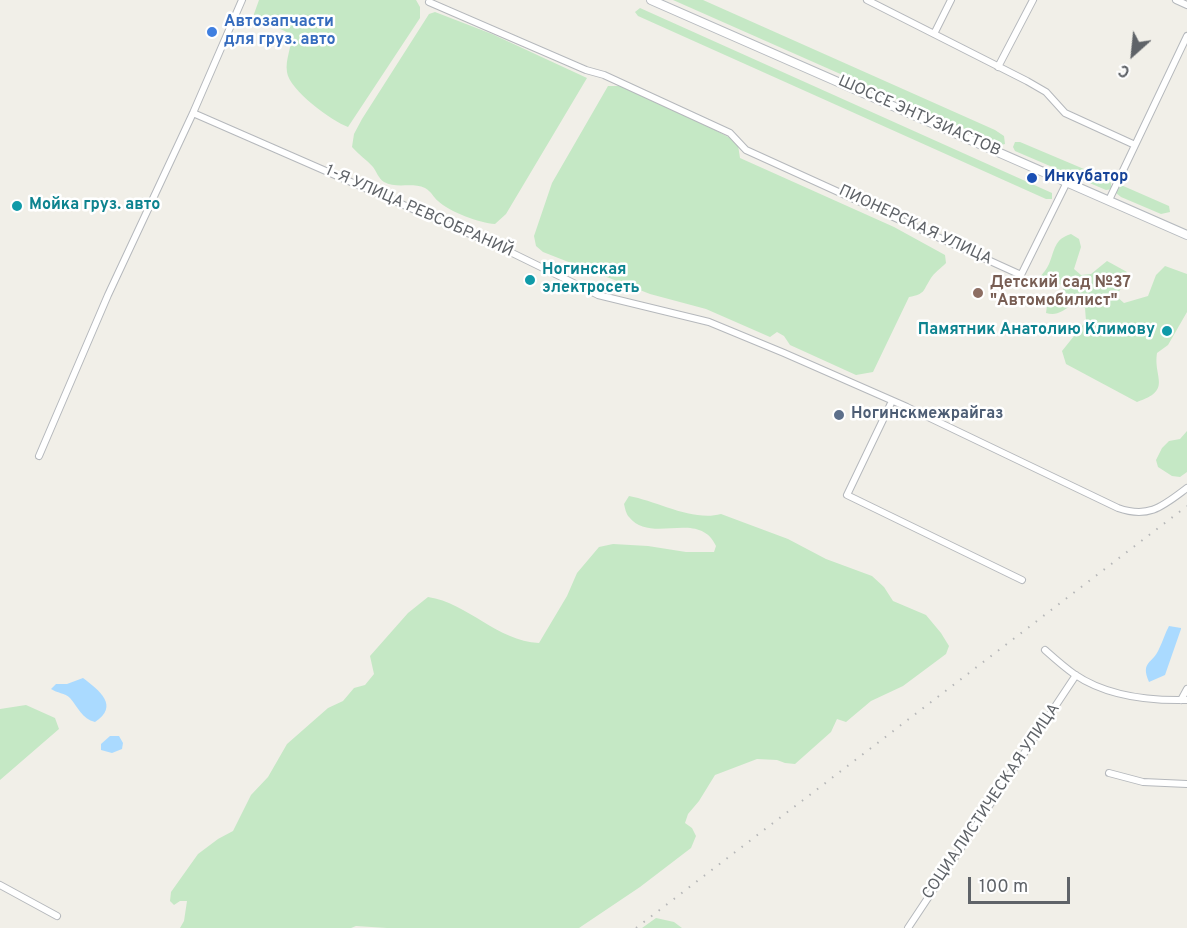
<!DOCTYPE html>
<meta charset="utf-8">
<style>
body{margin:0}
#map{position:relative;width:1187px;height:928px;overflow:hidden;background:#f1efe8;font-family:Overpass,sans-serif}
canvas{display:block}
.north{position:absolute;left:1103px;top:24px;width:60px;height:60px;-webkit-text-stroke:4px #fff;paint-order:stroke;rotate:207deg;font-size:16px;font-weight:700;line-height:24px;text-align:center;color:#5f6368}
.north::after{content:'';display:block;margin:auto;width:21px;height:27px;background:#5f6368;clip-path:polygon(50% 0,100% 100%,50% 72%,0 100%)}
.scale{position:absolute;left:968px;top:877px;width:102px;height:27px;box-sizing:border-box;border:3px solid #5f6368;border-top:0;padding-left:8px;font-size:18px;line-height:21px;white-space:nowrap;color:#5f6368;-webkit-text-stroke:4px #fff;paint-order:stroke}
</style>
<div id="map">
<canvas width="1187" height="928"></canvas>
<div class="north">С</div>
<div class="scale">100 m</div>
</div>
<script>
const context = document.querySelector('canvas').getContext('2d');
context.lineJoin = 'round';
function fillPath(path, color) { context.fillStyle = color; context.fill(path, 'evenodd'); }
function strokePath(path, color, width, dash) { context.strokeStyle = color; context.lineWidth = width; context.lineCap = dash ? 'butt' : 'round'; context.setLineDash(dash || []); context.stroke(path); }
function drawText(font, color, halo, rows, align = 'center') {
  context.font = font + ' Overpass,sans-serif'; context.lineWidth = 5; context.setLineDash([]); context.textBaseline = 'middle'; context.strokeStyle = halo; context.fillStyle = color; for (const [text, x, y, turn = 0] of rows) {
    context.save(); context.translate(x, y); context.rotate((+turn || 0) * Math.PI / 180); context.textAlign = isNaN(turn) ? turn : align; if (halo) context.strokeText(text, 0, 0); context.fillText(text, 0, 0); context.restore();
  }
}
const green = new Path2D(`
 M 259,0 L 416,0 L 420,7 L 420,18 L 348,127 C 332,121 289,90 287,72 C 285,59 292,48 291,35 C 277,25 269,27 256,20 L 254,14 Z
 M 673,0 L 703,0 L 995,130 L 1004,136 L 1005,144 L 1001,145 Z
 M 640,8 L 1052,193 L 1052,199 L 1046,199 L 638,16 L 635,12 Z
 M 435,12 L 492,34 L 587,78 L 506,214 L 495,224 C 480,223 449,212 438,201 C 433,197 432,192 425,188 C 412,182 396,189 384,182 C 378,178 377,172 373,167 C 367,160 359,155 352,147 L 354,134 L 362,119 L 429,14 Z
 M 608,86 L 621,86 L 679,111 L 732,139 L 738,145 L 740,158 L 894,227 L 945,255 L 946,263 C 941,268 934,273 931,278 C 923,290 926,294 909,297 L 873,372 L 856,375 L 790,345 L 784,336 L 777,332 L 770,337 L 706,309 L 650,294 L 543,252 L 536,246 L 534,236 L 552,183 Z
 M 1015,142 L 1020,142 L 1110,180 L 1112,189 L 1106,190 L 1015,151 L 1013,147 Z
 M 1121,185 L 1169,206 L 1170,212 L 1161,214 L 1121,197 L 1116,193 Z
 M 1071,234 L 1079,239 L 1081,247 L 1074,269 L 1081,275 L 1091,274 L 1107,261 L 1127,272 L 1124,284 L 1116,296 L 1124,303 L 1148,296 L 1156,275 L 1165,266 L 1187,274 L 1187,312 L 1168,345 L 1157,353 C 1153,378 1173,390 1137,402 L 1066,364 L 1062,351 L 1086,321 L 1085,308 L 1071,305 C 1063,311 1057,316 1046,313 L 1047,306 L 1064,292 L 1062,285 L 1054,282 L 1045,284 L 1040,277 C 1043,273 1047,269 1049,264 C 1055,250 1054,239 1071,234 Z
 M 1187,431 L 1187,472 L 1180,477 L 1172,476 L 1158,467 L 1156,460 L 1162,448 L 1169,441 L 1180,439 Z
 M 629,496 C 657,501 693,522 721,514 L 788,539 L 826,559 L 872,576 L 884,587 L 893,601 L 926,615 L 941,633 L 949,646 L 946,654 L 903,686 L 871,701 L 846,722 L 837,719 L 831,732 L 795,764 L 785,763 L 777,760 L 757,759 L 715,775 L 699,801 L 688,814 L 685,823 L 692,828 L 696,836 L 691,848 L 640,887 L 579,928 L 387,928 L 356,926 L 351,928 L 180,928 L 184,921 L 187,901 L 180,901 L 174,905 L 170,901 L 171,892 L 198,854 L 218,839 L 233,831 L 251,795 L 268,777 L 287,744 L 328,708 L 343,701 L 354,688 L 365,685 L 374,674 L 370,656 L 408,613 L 428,597 C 468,603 497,641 539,643 L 567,596 L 577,573 L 599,547 L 613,544 L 648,546 L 686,552 L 714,552 L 716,546 C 699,509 651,545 629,517 C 626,514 625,508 624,504 Z
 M 26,705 L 55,718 L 59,729 L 0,780 L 0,709 Z
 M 656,918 L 674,922 L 682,928 L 642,928 Z`);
const water = new Path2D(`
 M 1169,626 L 1181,628 L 1181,629 L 1165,675 L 1149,682 C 1140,661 1153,664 1159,649 C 1163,641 1165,633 1169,626 Z
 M 83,678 C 99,690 120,706 95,722 C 82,719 78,707 70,698 C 65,693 57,693 51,689 L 56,684 L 67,684 Z
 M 110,736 L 119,736 L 123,743 L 122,749 L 112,753 L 101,750 L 101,744 Z`);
const street = new Path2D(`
 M 867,0 L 1027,81 L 1046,92 L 1065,113 L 1135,145
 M 1176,0 L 1187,5
 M 429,2 L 586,70 L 604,75 L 730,133 L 746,150 L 1021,275 L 1067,182
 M 934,34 L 951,0
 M 998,67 L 1033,0
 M 193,113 L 502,248 L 598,295 L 709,322 L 784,353 L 907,407 L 1118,508 C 1149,519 1163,506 1187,488
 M 1109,200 L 1187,36
 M 892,401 L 847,495 L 1022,580
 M 39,456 L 108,295 L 193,113 L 242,0
 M 1045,650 C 1054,658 1064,667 1074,674 C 1106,696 1149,701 1187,700
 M 1181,700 L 1187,689
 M 1109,773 L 1143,782 L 1187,784
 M 0,885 L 57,916
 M 908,928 L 1076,675`);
const secondary = new Path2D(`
 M 651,0 L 1187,235`);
const rail = new Path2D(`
 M 636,928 L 1187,506`);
const markers = [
 [212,32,6,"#3f7fe0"],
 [1032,178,6,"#1a4fb4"],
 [17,206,6,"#0f9aa8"],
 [530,280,6,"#0f9aa8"],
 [978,293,6,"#8d6e63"],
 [1167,331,6,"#0f9aa8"],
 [839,415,6,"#5c6f8a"]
];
const shopNames = [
 ["Автозапчасти",224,23],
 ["для груз. авто",224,41]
];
const streetNames = [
 ["ШОССЕ ЭНТУЗИАСТОВ",919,117,24],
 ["1-Я УЛИЦА РЕВСОБРАНИЙ",419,212,24],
 ["ПИОНЕРСКАЯ УЛИЦА",915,226,25],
 ["СОЦИАЛИСТИЧЕСКАЯ УЛИЦА",992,802,-56]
];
const transitNames = [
 ["Инкубатор",1044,178]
];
const cultureNames = [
 ["Мойка груз. авто",29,206],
 ["Ногинская",542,271],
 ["электросеть",542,289],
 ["Памятник Анатолию Климову",1155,331,"right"]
];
const educationNames = [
 ["Детский сад №37",990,284],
 ["\"Автомобилист\"",990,302]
];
const serviceNames = [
 ["Ногинскмежрайгаз",851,415]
];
fillPath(green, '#c5e8c5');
fillPath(water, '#aadaff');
strokePath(street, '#b5b8bc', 8);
strokePath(secondary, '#b6babf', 10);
strokePath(street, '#fff', 6);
strokePath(secondary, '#fff', 8);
strokePath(rail, '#b6b7b8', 2, [1.5, 8]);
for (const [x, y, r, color] of markers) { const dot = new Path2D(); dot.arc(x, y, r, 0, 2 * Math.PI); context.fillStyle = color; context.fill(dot); strokePath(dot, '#fff', 2); }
drawText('bold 16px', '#366cbe', '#fff', shopNames, 'left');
drawText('16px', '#5f6368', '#fff', streetNames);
drawText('bold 16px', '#164399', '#fff', transitNames, 'left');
drawText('bold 16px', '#0d838f', '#fff', cultureNames, 'left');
drawText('bold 16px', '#785e54', '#fff', educationNames, 'left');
drawText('bold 16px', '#4e5e75', '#fff', serviceNames, 'left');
</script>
